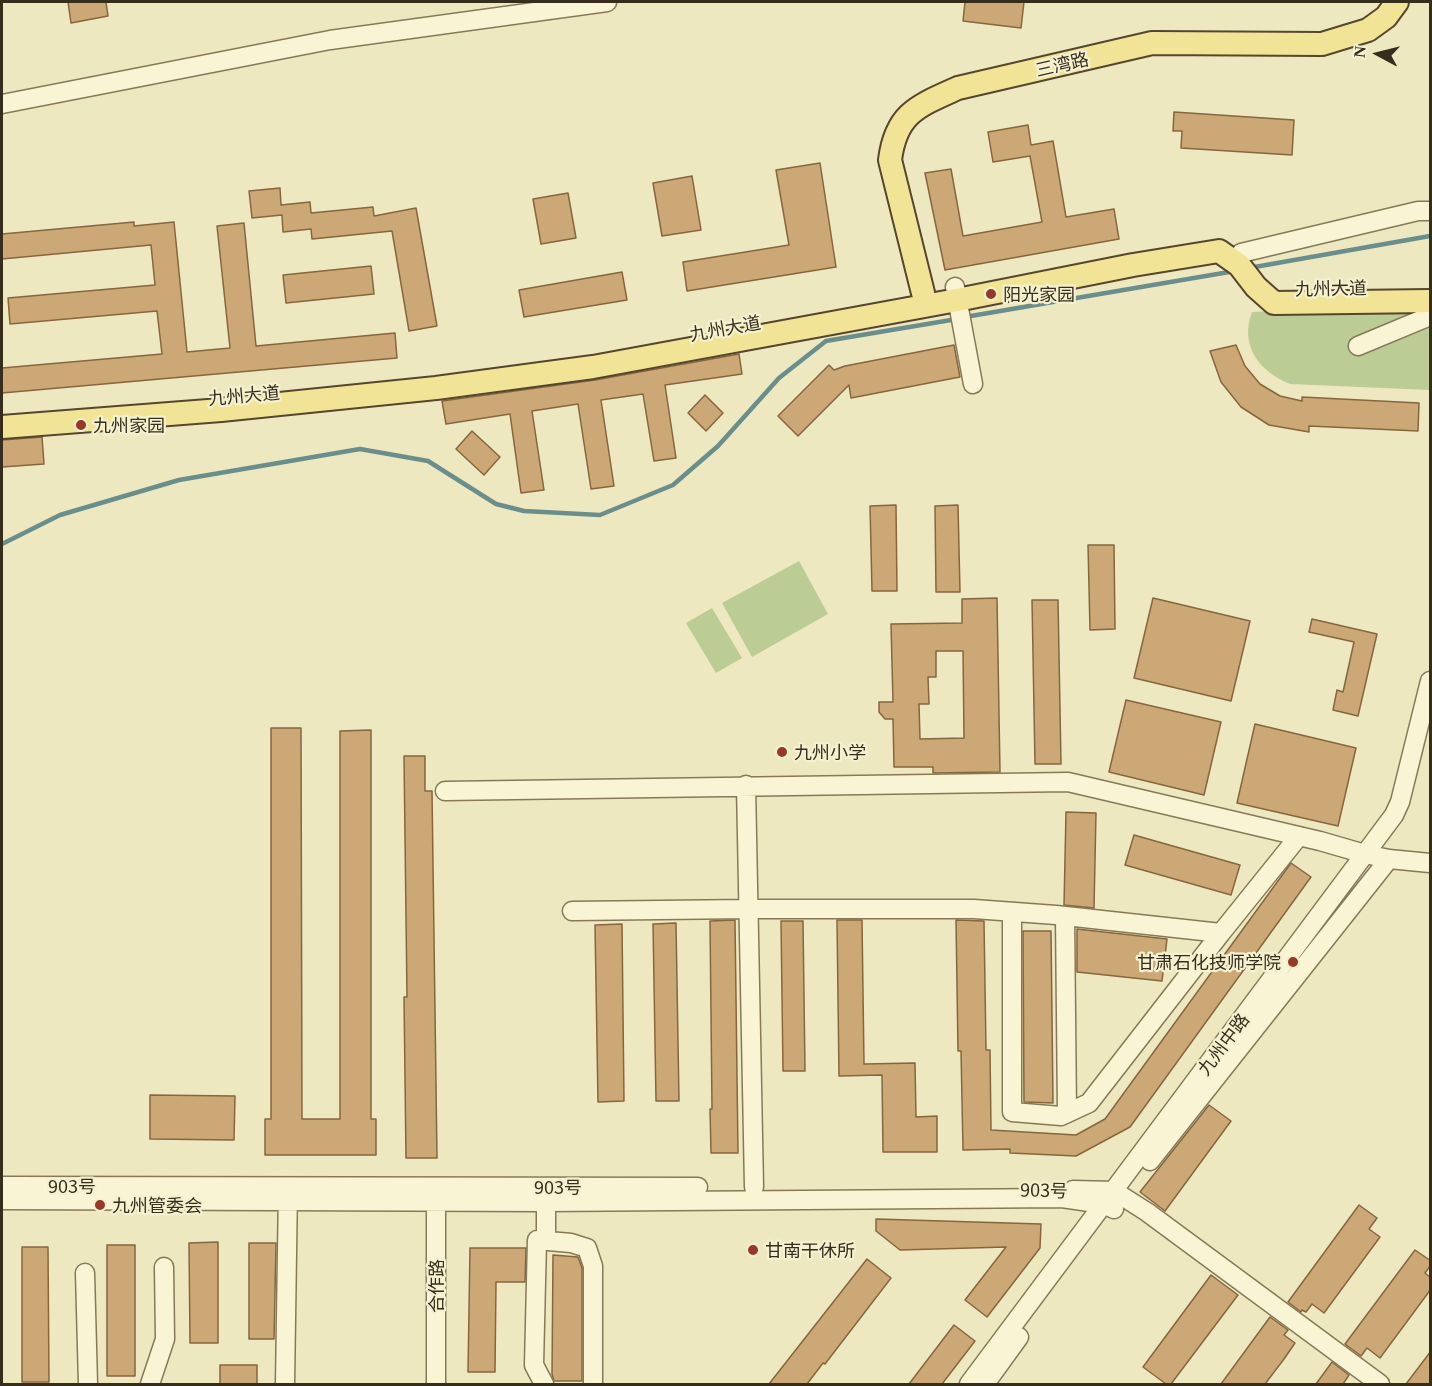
<!DOCTYPE html>
<meta charset="utf-8">
<style>
body{margin:0}
#map{position:relative;width:1432px;height:1386px;overflow:hidden;background:#eee8c0;font-family:Georgia,serif}
canvas{display:block}
.frame{position:absolute;inset:0;border:3px solid #372d1d;pointer-events:none}
.north{position:absolute;left:1348px;top:24px;width:60px;height:60px;-webkit-text-stroke:4px #f5f1d0;paint-order:stroke;rotate:277deg;font-size:16px;font-weight:700;line-height:24px;text-align:center;color:#372d1d}
.north::after{content:'';display:block;margin:auto;width:21px;height:27px;background:#372d1d;clip-path:polygon(50% 0,100% 100%,50% 72%,0 100%)}
</style>
<div id="map">
<canvas width="1432" height="1386"></canvas>
<div class="frame"></div>
<div class="north">N</div>
</div>
<script>
const context = document.querySelector('canvas').getContext('2d');
context.lineJoin = 'round';
function fillPath(path, color) { context.fillStyle = color; context.fill(path, 'evenodd'); }
function strokePath(path, color, width, dash) { context.strokeStyle = color; context.lineWidth = width; context.lineCap = dash ? 'butt' : 'round'; context.setLineDash(dash || []); context.stroke(path); }
function drawText(font, color, halo, rows, align = 'center') {
  context.font = font + ' Georgia,"Noto Sans SC",serif'; context.lineWidth = 4.5; context.setLineDash([]); context.textBaseline = 'middle'; context.strokeStyle = halo; context.fillStyle = color; for (const [text, x, y, turn = 0] of rows) {
    context.save(); context.translate(x, y); context.rotate((+turn || 0) * Math.PI / 180); context.textAlign = isNaN(turn) ? turn : align; if (halo) context.strokeText(text, 0, 0); context.fillText(text, 0, 0); context.restore();
  }
}
const green = new Path2D(`
 M 1409,305 L 1430,317 L 1430,390 L 1290,384 C 1260,372 1239,346 1252,312 Z
 M 799,561 L 828,614 L 752,657 L 722,603 Z
 M 712,608 L 742,658 L 716,673 L 686,623 Z`);
const stream = new Path2D(`
 M 1249,268 L 1430,236
 M 965,317 L 1235,271
 M 2,544 L 60,515 L 179,480 L 360,449 L 428,461 L 496,504 L 524,511 L 600,515 L 673,485 L 718,446 L 779,378 L 826,341 L 957,319`);
const building = new Path2D(`
 M 68,2 L 106,2 L 108,16 L 71,23 Z
 M 965,2 L 1024,2 L 1021,28 L 963,21 Z
 M 1174,112 L 1294,120 L 1292,155 L 1181,148 L 1182,131 L 1173,131 Z
 M 1028,125 L 1031,145 L 1053,141 L 1066,217 L 1114,209 L 1119,239 L 945,270 L 925,173 L 951,169 L 963,236 L 1042,222 L 1030,156 L 993,162 L 988,132 Z
 M 820,163 L 836,267 L 687,291 L 683,262 L 789,245 L 776,170 Z
 M 692,176 L 701,230 L 662,236 L 653,183 Z
 M 280,188 L 281,205 L 310,202 L 311,213 L 373,207 L 374,216 L 416,208 L 437,326 L 409,331 L 392,231 L 312,239 L 311,229 L 283,232 L 282,215 L 252,218 L 249,191 Z
 M 568,193 L 576,238 L 541,244 L 533,199 Z
 M 134,222 L 134,226 L 174,222 L 187,352 L 230,348 L 217,226 L 244,223 L 256,346 L 395,333 L 397,358 L 2,393 L 2,368 L 162,354 L 157,311 L 10,324 L 8,298 L 155,285 L 151,245 L 2,259 L 2,234 Z
 M 371,266 L 374,294 L 286,303 L 283,275 Z
 M 622,272 L 627,300 L 524,317 L 519,290 Z
 M 954,345 L 960,377 L 851,398 L 849,385 L 798,436 L 778,416 L 829,365 L 834,370 L 845,366 Z
 M 1236,345 L 1245,366 L 1260,384 L 1280,396 L 1302,401 L 1302,397 L 1419,403 L 1418,431 L 1309,426 L 1309,432 L 1269,425 L 1241,407 L 1221,382 L 1210,351 Z
 M 739,354 L 742,374 L 665,385 L 676,458 L 654,461 L 643,394 L 601,400 L 614,486 L 591,489 L 578,404 L 532,411 L 544,490 L 521,493 L 510,414 L 446,424 L 442,401 L 595,380 Z
 M 705,395 L 723,413 L 706,431 L 688,413 Z
 M 472,431 L 500,457 L 484,475 L 456,449 Z
 M 42,437 L 44,464 L 2,467 L 2,440 Z
 M 896,505 L 897,591 L 872,591 L 870,506 Z
 M 958,505 L 960,592 L 936,592 L 935,506 Z
 M 1088,545 L 1114,545 L 1115,629 L 1090,630 Z
 M 997,598 L 1000,772 L 933,773 L 933,767 L 894,767 L 893,719 L 885,719 L 879,712 L 879,702 L 893,702 L 891,624 L 962,623 L 962,599 ZM 936,651 L 963,651 L 964,738 L 920,739 L 919,704 L 929,704 L 928,677 L 936,677 Z
 M 1153,598 L 1250,621 L 1231,701 L 1134,678 Z
 M 1032,600 L 1058,600 L 1061,764 L 1035,764 Z
 M 1312,619 L 1377,634 L 1358,716 L 1333,710 L 1337,690 L 1343,692 L 1354,642 L 1309,632 Z
 M 1126,700 L 1221,722 L 1204,795 L 1109,772 Z
 M 1255,724 L 1356,748 L 1338,826 L 1237,803 Z
 M 271,728 L 301,728 L 302,1119 L 340,1119 L 340,731 L 371,730 L 371,1119 L 376,1119 L 376,1155 L 265,1155 L 265,1119 L 271,1119 Z
 M 404,756 L 425,756 L 425,791 L 432,791 L 437,1158 L 406,1158 L 404,997 L 407,997 Z
 M 1066,812 L 1096,813 L 1094,908 L 1064,905 Z
 M 1134,835 L 1240,865 L 1231,895 L 1125,865 Z
 M 1291,863 L 1311,877 L 1130,1127 L 1076,1156 L 1010,1153 L 1010,1149 L 963,1150 L 961,1051 L 958,1051 L 956,920 L 984,921 L 986,1050 L 990,1050 L 991,1130 L 1076,1135 L 1105,1119 Z
 M 735,920 L 738,1153 L 711,1153 L 710,1109 L 712,1109 L 710,921 Z
 M 837,920 L 862,920 L 864,1064 L 915,1063 L 916,1117 L 937,1116 L 937,1152 L 883,1152 L 882,1075 L 839,1076 Z
 M 781,921 L 803,921 L 805,1071 L 783,1071 Z
 M 676,923 L 679,1101 L 656,1101 L 653,924 Z
 M 622,924 L 624,1101 L 598,1102 L 595,925 Z
 M 1077,929 L 1167,939 L 1162,981 L 1077,972 Z
 M 1023,931 L 1051,931 L 1053,1103 L 1024,1102 Z
 M 150,1095 L 235,1096 L 234,1140 L 150,1139 Z
 M 1209,1105 L 1231,1121 L 1165,1211 L 1140,1192 Z
 M 1359,1205 L 1377,1218 L 1369,1229 L 1380,1237 L 1324,1313 L 1312,1304 L 1306,1312 L 1302,1310 L 1301,1312 L 1288,1302 Z
 M 876,1219 L 1041,1224 L 1040,1248 L 987,1317 L 965,1300 L 1006,1247 L 900,1250 L 876,1231 Z
 M 218,1242 L 218,1343 L 190,1343 L 189,1243 Z
 M 249,1243 L 276,1243 L 274,1339 L 249,1339 Z
 M 107,1245 L 135,1245 L 135,1376 L 107,1376 Z
 M 22,1247 L 48,1247 L 49,1382 L 22,1382 Z
 M 470,1248 L 526,1248 L 525,1282 L 496,1282 L 495,1372 L 468,1372 Z
 M 1415,1250 L 1431,1261 L 1431,1265 L 1425,1273 L 1431,1278 L 1431,1289 L 1380,1358 L 1367,1348 L 1361,1356 L 1345,1344 Z
 M 553,1255 L 578,1257 L 582,1268 L 582,1381 L 554,1381 L 552,1374 Z
 M 867,1259 L 891,1278 L 825,1364 L 823,1363 L 807,1384 L 769,1384 Z
 M 1211,1275 L 1238,1295 L 1171,1384 L 1166,1384 L 1143,1367 Z
 M 1270,1317 L 1288,1330 L 1284,1335 L 1295,1343 L 1284,1359 L 1265,1384 L 1221,1384 Z
 M 954,1325 L 975,1341 L 942,1384 L 909,1384 Z
 M 1431,1351 L 1431,1384 L 1406,1384 Z
 M 1332,1362 L 1349,1375 L 1343,1384 L 1316,1384 Z
 M 220,1365 L 257,1365 L 257,1384 L 220,1384 Z`);
const minor = new Path2D(`
 M 2,104 L 330,40 L 607,2
 M 1241,253 L 1418,211 L 1430,211
 M 955,287 L 973,384
 M 1358,346 L 1430,316
 M 746,785 L 754,1187
 M 445,791 L 1068,782 L 1320,841 L 1365,854 L 1389,859 L 1430,863
 M 572,911 L 748,909 L 974,909 L 1056,915 L 1221,933 L 1299,836
 M 1012,912 L 1012,1112 L 1061,1116 L 1089,1103 L 1221,933
 M 1065,916 L 1067,1113
 M 1150,1161 L 1389,859
 M 2,1186 L 698,1187
 M 1073,1190 L 1114,1191
 M 1114,1191 L 1147,1212 L 1380,1384
 M 546,1192 L 546,1241
 M 2,1200 L 546,1202 L 1062,1198 L 1103,1204 L 1114,1209
 M 85,1273 L 88,1384
 M 150,1384 L 165,1339 L 164,1267
 M 285,1384 L 288,1188
 M 436,1384 L 436,1189
 M 544,1384 L 534,1365 L 537,1240 L 571,1243 L 587,1248 L 593,1266 L 593,1384
 M 969,1384 L 1394,815 L 1400,802 L 1430,681
 M 985,1384 L 1019,1337`);
const major = new Path2D(`
 M 923,293 L 890,160 C 896,113 918,106 958,88 L 1152,43 L 1322,44 L 1368,30 L 1386,17 L 1397,2
 M 2,427 L 221,410 L 436,388 L 593,367 L 957,300 L 1133,265 L 1219,251 L 1239,265 L 1256,287 L 1274,303 L 1430,301`);
const markers = [
 [991,294,6,"#963928"],
 [81,425,6,"#963928"],
 [782,752,6,"#963928"],
 [1293,962,6,"#963928"],
 [100,1205,6,"#963928"],
 [753,1250,6,"#963928"]
];
const streetNames = [
 ["三湾路",1062,64,-13],
 ["九州大道",1331,288,-1],
 ["九州大道",725,328,-10],
 ["九州大道",244,395,-5],
 ["九州中路",1223,1044,-53],
 ["903号",72,1186],
 ["903号",558,1187],
 ["903号",1044,1190,1],
 ["合作路",436,1286,-90]
];
const poiNames = [
 ["阳光家园",1003,294],
 ["九州家园",93,425],
 ["九州小学",794,752],
 ["甘肃石化技师学院",1281,962,"right"],
 ["九州管委会",112,1205],
 ["甘南干休所",765,1250]
];
fillPath(green, '#bccc95');
strokePath(stream, '#6a8e8b', 4.5);
fillPath(building, '#cca876');
strokePath(building, '#86663e', 1.5);
strokePath(minor, '#877958', 21);
strokePath(major, '#55462d', 26);
strokePath(minor, '#f9f4d4', 18);
strokePath(major, '#f2e497', 22);
for (const [x, y, r, color] of markers) { const dot = new Path2D(); dot.arc(x, y, r, 0, 2 * Math.PI); context.fillStyle = color; context.fill(dot); strokePath(dot, '#f5f1d0', 2); }
drawText('18px', '#372d1d', '#f5f1d0', streetNames);
drawText('18px', '#372d1d', '#f5f1d0', poiNames, 'left');
</script>
